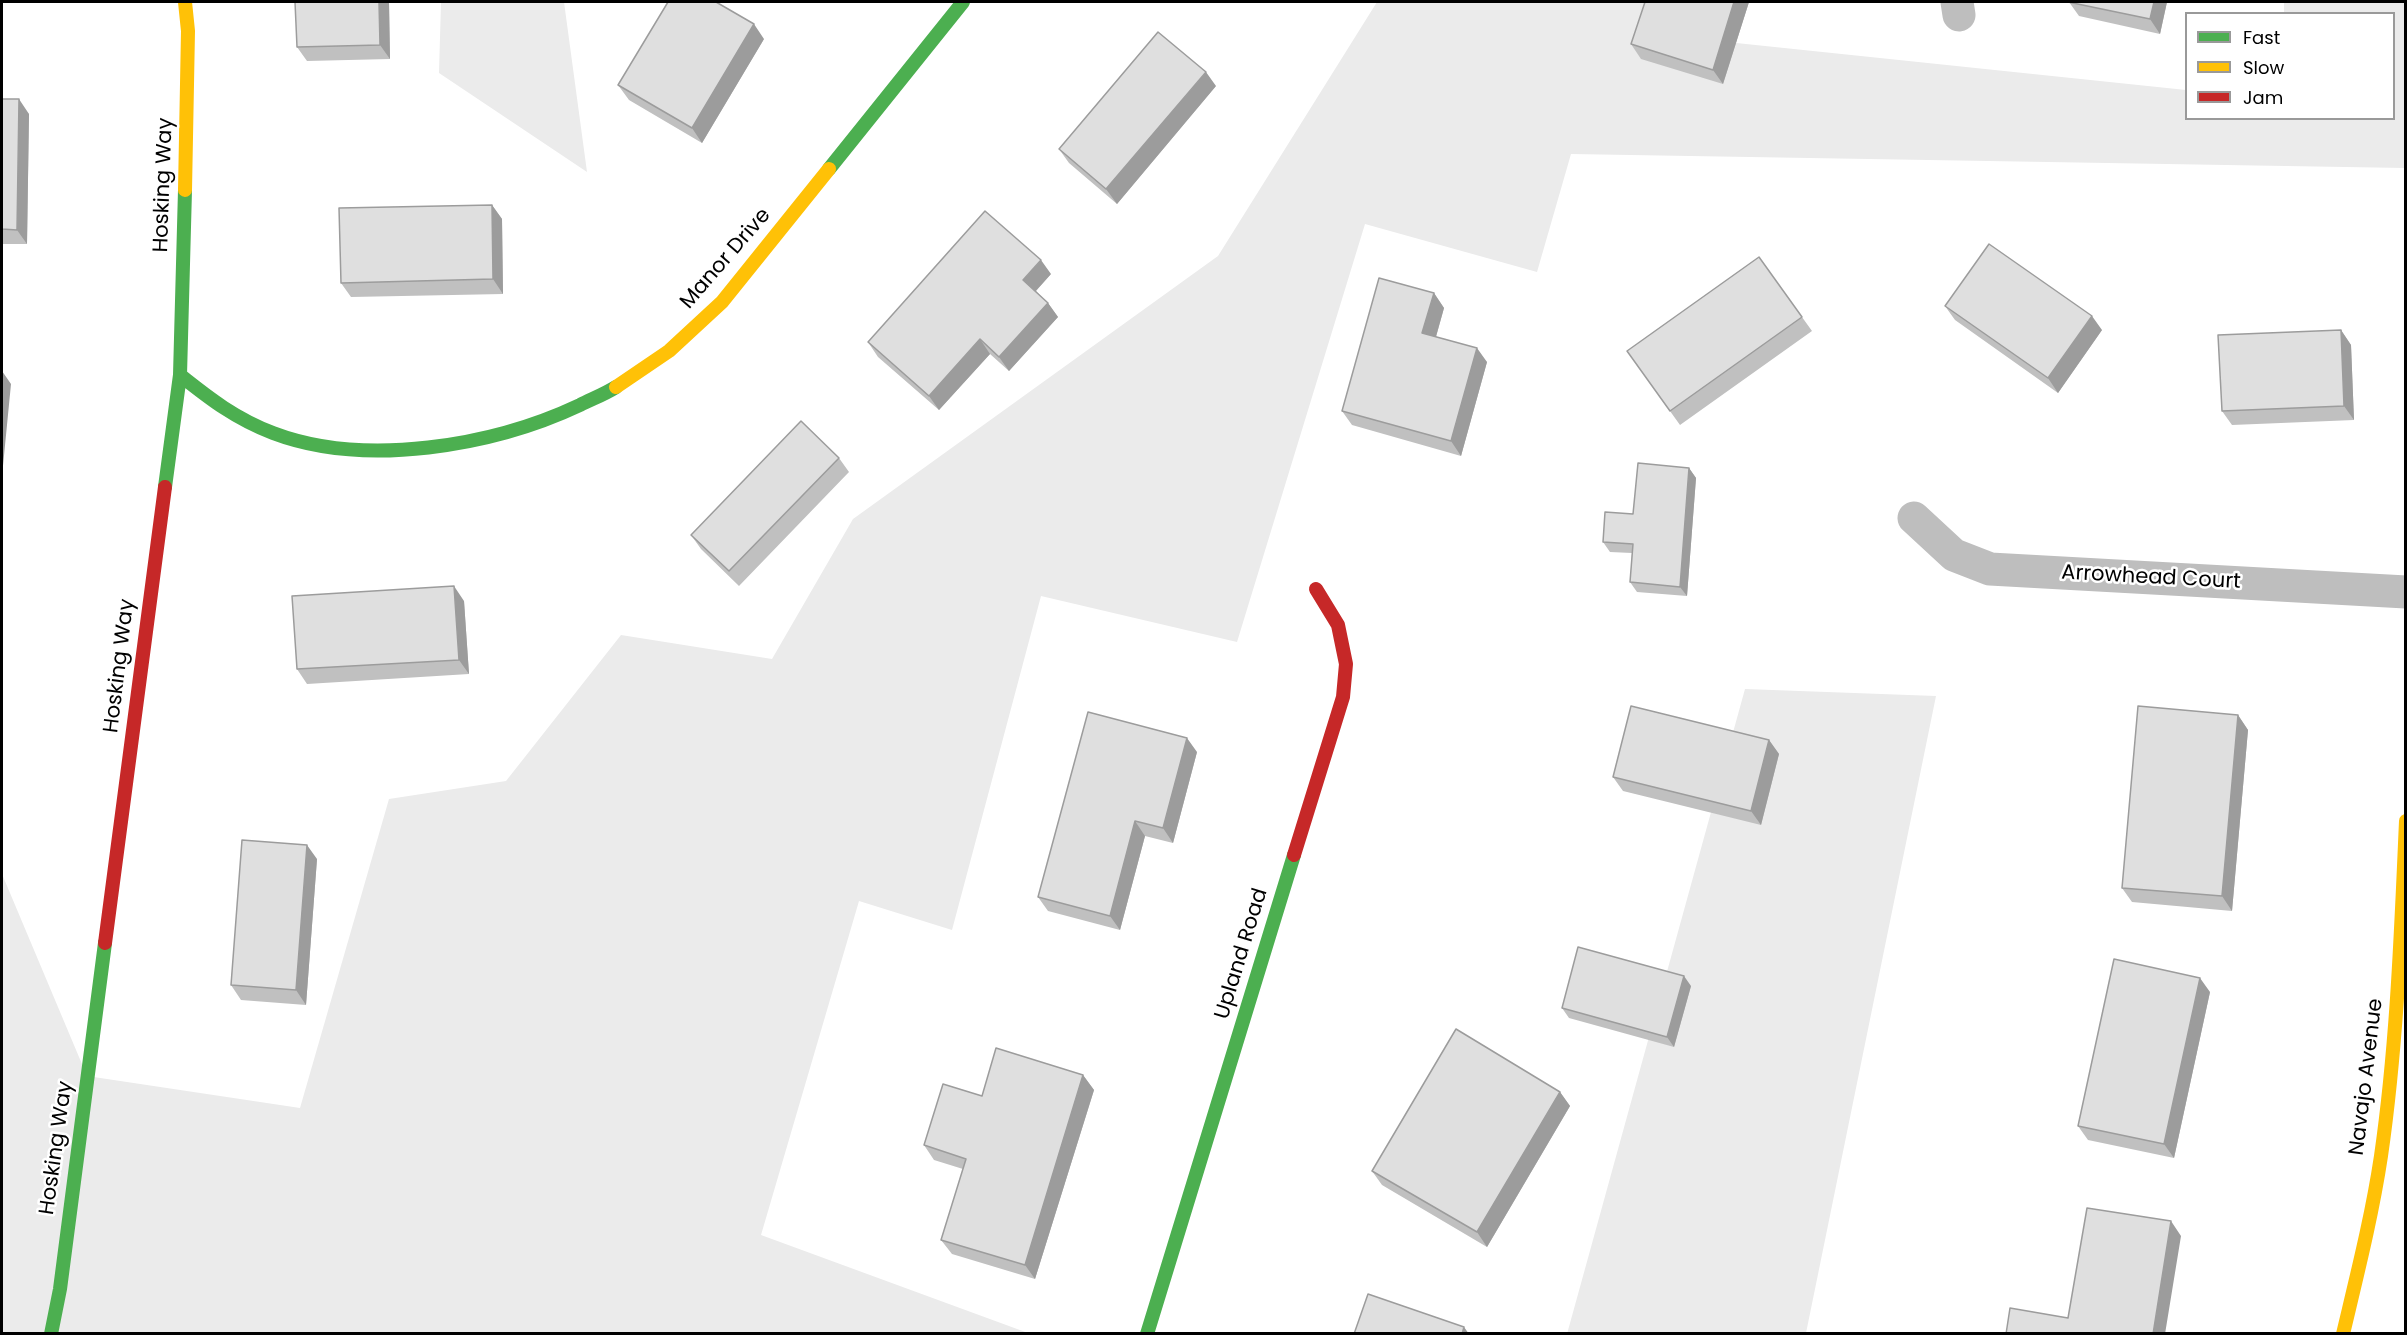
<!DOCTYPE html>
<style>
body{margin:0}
#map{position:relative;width:2407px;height:1335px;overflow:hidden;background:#fff;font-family:Poppins,sans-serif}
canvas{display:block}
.frame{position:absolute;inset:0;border:3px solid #000;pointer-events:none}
.legend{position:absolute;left:2185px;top:12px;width:210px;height:108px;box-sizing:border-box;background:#fff;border:2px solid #999;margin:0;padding:8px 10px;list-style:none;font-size:18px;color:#000}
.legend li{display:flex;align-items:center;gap:12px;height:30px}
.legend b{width:30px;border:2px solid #999}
</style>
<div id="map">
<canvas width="2407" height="1335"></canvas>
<div class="frame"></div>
<ul class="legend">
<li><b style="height:8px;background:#4caf50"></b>Fast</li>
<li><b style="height:8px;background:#ffc107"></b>Slow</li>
<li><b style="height:8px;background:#c62828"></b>Jam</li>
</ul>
</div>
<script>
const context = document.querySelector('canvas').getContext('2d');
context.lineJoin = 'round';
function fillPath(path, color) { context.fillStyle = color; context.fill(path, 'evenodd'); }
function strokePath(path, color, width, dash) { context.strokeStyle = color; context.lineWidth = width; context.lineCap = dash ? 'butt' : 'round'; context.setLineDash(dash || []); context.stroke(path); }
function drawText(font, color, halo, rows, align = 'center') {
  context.font = font + ' Poppins,sans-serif'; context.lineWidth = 5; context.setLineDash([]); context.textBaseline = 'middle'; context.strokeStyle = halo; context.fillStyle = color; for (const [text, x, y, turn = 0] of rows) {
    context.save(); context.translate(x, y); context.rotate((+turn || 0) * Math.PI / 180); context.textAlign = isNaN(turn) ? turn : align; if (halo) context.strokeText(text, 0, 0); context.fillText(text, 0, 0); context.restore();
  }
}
const green = new Path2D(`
 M 441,2 L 564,2 L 587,172 L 439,73 Z
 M 1377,2 L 1668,2 L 1679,37 L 2186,90 L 2186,118 L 2394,118 L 2394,14 L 2284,13 L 2284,2 L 2405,2 L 2405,168 L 1571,154 L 1537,272 L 1365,224 L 1237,642 L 1041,596 L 952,930 L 859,901 L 761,1235 L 1028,1333 L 2,1333 L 2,874 L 87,1076 L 300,1108 L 389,799 L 506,781 L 621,635 L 772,659 L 853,519 L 1218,256 Z
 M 1745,689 L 1936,696 L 1806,1333 L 1567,1334 Z`);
const street = new Path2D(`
 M 1957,2 L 1959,15
 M 1914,518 L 1954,555 L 1990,569 L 2406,592`);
const fast = new Path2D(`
 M 829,169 L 963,2
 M 180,375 C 210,399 236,419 273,433 C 365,468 493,446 580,405 C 592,399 605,394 616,387
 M 165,487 L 180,375 L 185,190
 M 51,1334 L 60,1289 L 105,943
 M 1147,1334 L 1294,855`);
const slow = new Path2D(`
 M 185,2 L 188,31 L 185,190
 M 616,387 L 669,351 L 722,302 L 829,169
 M 2343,1334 C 2357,1275 2372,1216 2381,1156 C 2397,1045 2401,933 2406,821`);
const jam = new Path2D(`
 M 1294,855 L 1343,697 L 1346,664 L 1338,625 L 1316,589
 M 105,943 L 165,487`);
const wall = new Path2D(`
 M 389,2 L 390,59 L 307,61 L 297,47 Z
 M 1645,2 L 1749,2 L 1723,84 L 1641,59 L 1631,44 Z
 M 2069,2 L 2167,2 L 2160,34 L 2079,16 Z
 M 764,39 L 702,143 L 629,100 L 618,85 Z
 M 1216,86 L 1117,204 L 1069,163 L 1059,149 Z
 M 2,99 L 29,114 L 27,244 L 2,244 Z
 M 492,205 L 502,219 L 503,294 L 351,297 L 341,283 Z
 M 1759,257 L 1812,331 L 1680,425 L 1627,351 Z
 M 1051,274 L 1036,291 L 1048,303 L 1058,317 L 1009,371 L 990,354 L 939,410 L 878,357 L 868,342 Z
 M 1434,293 L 1444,308 L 1436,337 L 1487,362 L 1461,456 L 1352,425 L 1342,411 Z
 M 1945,306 L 2102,330 L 2058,393 L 1955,320 Z
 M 2341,330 L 2351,345 L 2354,420 L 2232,425 L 2222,411 Z
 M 839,458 L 849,472 L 739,586 L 701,549 L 691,535 Z
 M 1689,468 L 1696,478 L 1687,596 L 1637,592 L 1630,582 L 1632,553 L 1610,552 L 1603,542 L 1633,514 Z
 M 464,601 L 469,674 L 307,684 L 297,669 Z
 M 2238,715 L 2248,730 L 2232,911 L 2132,902 L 2122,888 Z
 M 1769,740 L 1779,754 L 1761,825 L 1623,791 L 1613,777 Z
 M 1197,752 L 1173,843 L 1145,836 L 1120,930 L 1048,911 L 1038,897 Z
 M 317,859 L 306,1005 L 241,1000 L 231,985 Z
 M 1691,986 L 1674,1047 L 1569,1018 L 1562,1008 Z
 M 2210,992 L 2174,1158 L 2088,1140 L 2078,1126 Z
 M 1083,1075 L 1094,1090 L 1035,1279 L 952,1254 L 941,1240 L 963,1169 L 934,1160 L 924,1145 L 982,1096 Z
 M 1560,1092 L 1570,1106 L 1487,1247 L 1382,1185 L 1372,1171 Z`);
const shadedWall = new Path2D(`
 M 379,2 L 389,2 L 390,59 L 380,45 Z
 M 1734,2 L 1749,2 L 1723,84 L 1713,70 Z
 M 2154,2 L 2167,2 L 2160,34 L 2150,19 Z
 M 754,24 L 764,39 L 702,143 L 692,128 Z
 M 1206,72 L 1216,86 L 1117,204 L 1106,189 Z
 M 19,99 L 29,114 L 27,244 L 17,230 Z
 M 492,205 L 502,219 L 503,294 L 493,279 Z
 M 1041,260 L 1051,274 L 1033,294 L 1023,280 Z
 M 1434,293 L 1444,308 L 1433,347 L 1422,333 Z
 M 1048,303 L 1058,317 L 1009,371 L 999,357 Z
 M 2092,316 L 2102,330 L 2058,393 L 2048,378 Z
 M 2341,330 L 2351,345 L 2354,420 L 2344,406 Z
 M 980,339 L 990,354 L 939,410 L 929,396 Z
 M 1477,348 L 1487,362 L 1461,456 L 1451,441 Z
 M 2,371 L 11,384 L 2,476 Z
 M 1689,468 L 1696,478 L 1687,596 L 1680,587 Z
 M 454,586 L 464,601 L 469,674 L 459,660 Z
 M 2238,715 L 2248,730 L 2232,911 L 2222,896 Z
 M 1187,738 L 1197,752 L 1173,843 L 1163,828 Z
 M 1769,740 L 1779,754 L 1761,825 L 1751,811 Z
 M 1135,821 L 1145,836 L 1120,930 L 1110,916 Z
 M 307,845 L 317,859 L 306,1005 L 296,990 Z
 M 1684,976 L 1691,986 L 1674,1047 L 1667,1037 Z
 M 2200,978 L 2210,992 L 2174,1158 L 2164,1144 Z
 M 1083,1075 L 1094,1090 L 1035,1279 L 1025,1265 Z
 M 1560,1092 L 1570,1106 L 1487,1247 L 1477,1232 Z
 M 2171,1221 L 2181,1236 L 2165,1334 L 2153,1334 Z
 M 1464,1327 L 1469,1334 L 1462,1334 Z`);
const building = new Path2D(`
 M 295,2 L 379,2 L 380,45 L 297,47 Z
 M 668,2 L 716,2 L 754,24 L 692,128 L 618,85 Z
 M 1645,2 L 1734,2 L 1713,70 L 1631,44 Z
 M 2068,2 L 2154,2 L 2150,19 Z
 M 1158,32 L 1206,72 L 1106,189 L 1059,149 Z
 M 2,99 L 19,99 L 17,230 L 2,229 Z
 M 492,205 L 493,279 L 341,283 L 339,208 Z
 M 985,211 L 1041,260 L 1023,280 L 1048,303 L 999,357 L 980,339 L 929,396 L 868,342 Z
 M 1989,244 L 2092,316 L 2048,378 L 1945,306 Z
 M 1759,257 L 1802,317 L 1670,411 L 1627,351 Z
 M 1379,278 L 1434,293 L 1422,333 L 1477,348 L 1451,441 L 1342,411 Z
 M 2341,330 L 2344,406 L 2222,411 L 2218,335 Z
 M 801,421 L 839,458 L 729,571 L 691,535 Z
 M 1638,463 L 1689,468 L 1680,587 L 1630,582 L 1633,544 L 1603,542 L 1605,512 L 1633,514 Z
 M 454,586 L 459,660 L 297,669 L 292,596 Z
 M 1631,706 L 1769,740 L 1751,811 L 1613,777 Z
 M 2138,706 L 2238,715 L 2222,896 L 2122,888 Z
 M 1088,712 L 1187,738 L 1163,828 L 1135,821 L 1110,916 L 1038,897 Z
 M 242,840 L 307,845 L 296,990 L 231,985 Z
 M 1578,947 L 1684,976 L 1667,1037 L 1562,1008 Z
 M 2114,959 L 2200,978 L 2164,1144 L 2078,1126 Z
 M 1456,1029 L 1560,1092 L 1477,1232 L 1372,1171 Z
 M 996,1048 L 1083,1075 L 1025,1265 L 941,1240 L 966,1159 L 924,1145 L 943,1084 L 982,1096 Z
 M 2087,1208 L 2171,1221 L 2153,1334 L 2006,1334 L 2010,1308 L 2068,1318 Z
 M 1368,1294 L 1464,1327 L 1462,1334 L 1354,1334 Z`);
const streetNames = [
 ["Hosking Way",164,185,-88],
 ["Manor Drive",726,259,-49],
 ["Arrowhead Court",2151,578,3],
 ["Hosking Way",120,666,-83],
 ["Upland Road",1242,954,-73],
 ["Navajo Avenue",2367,1077,-83],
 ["Hosking Way",57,1148,-82]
];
fillPath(green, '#ebebeb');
strokePath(street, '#bebebe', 33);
strokePath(fast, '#4caf50', 14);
strokePath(slow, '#ffc107', 14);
strokePath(jam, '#c62828', 14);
fillPath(wall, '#c0c0c0');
fillPath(shadedWall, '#9c9c9c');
fillPath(building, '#dfdfdf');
strokePath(building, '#9c9c9c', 1.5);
drawText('21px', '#000', '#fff', streetNames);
</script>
